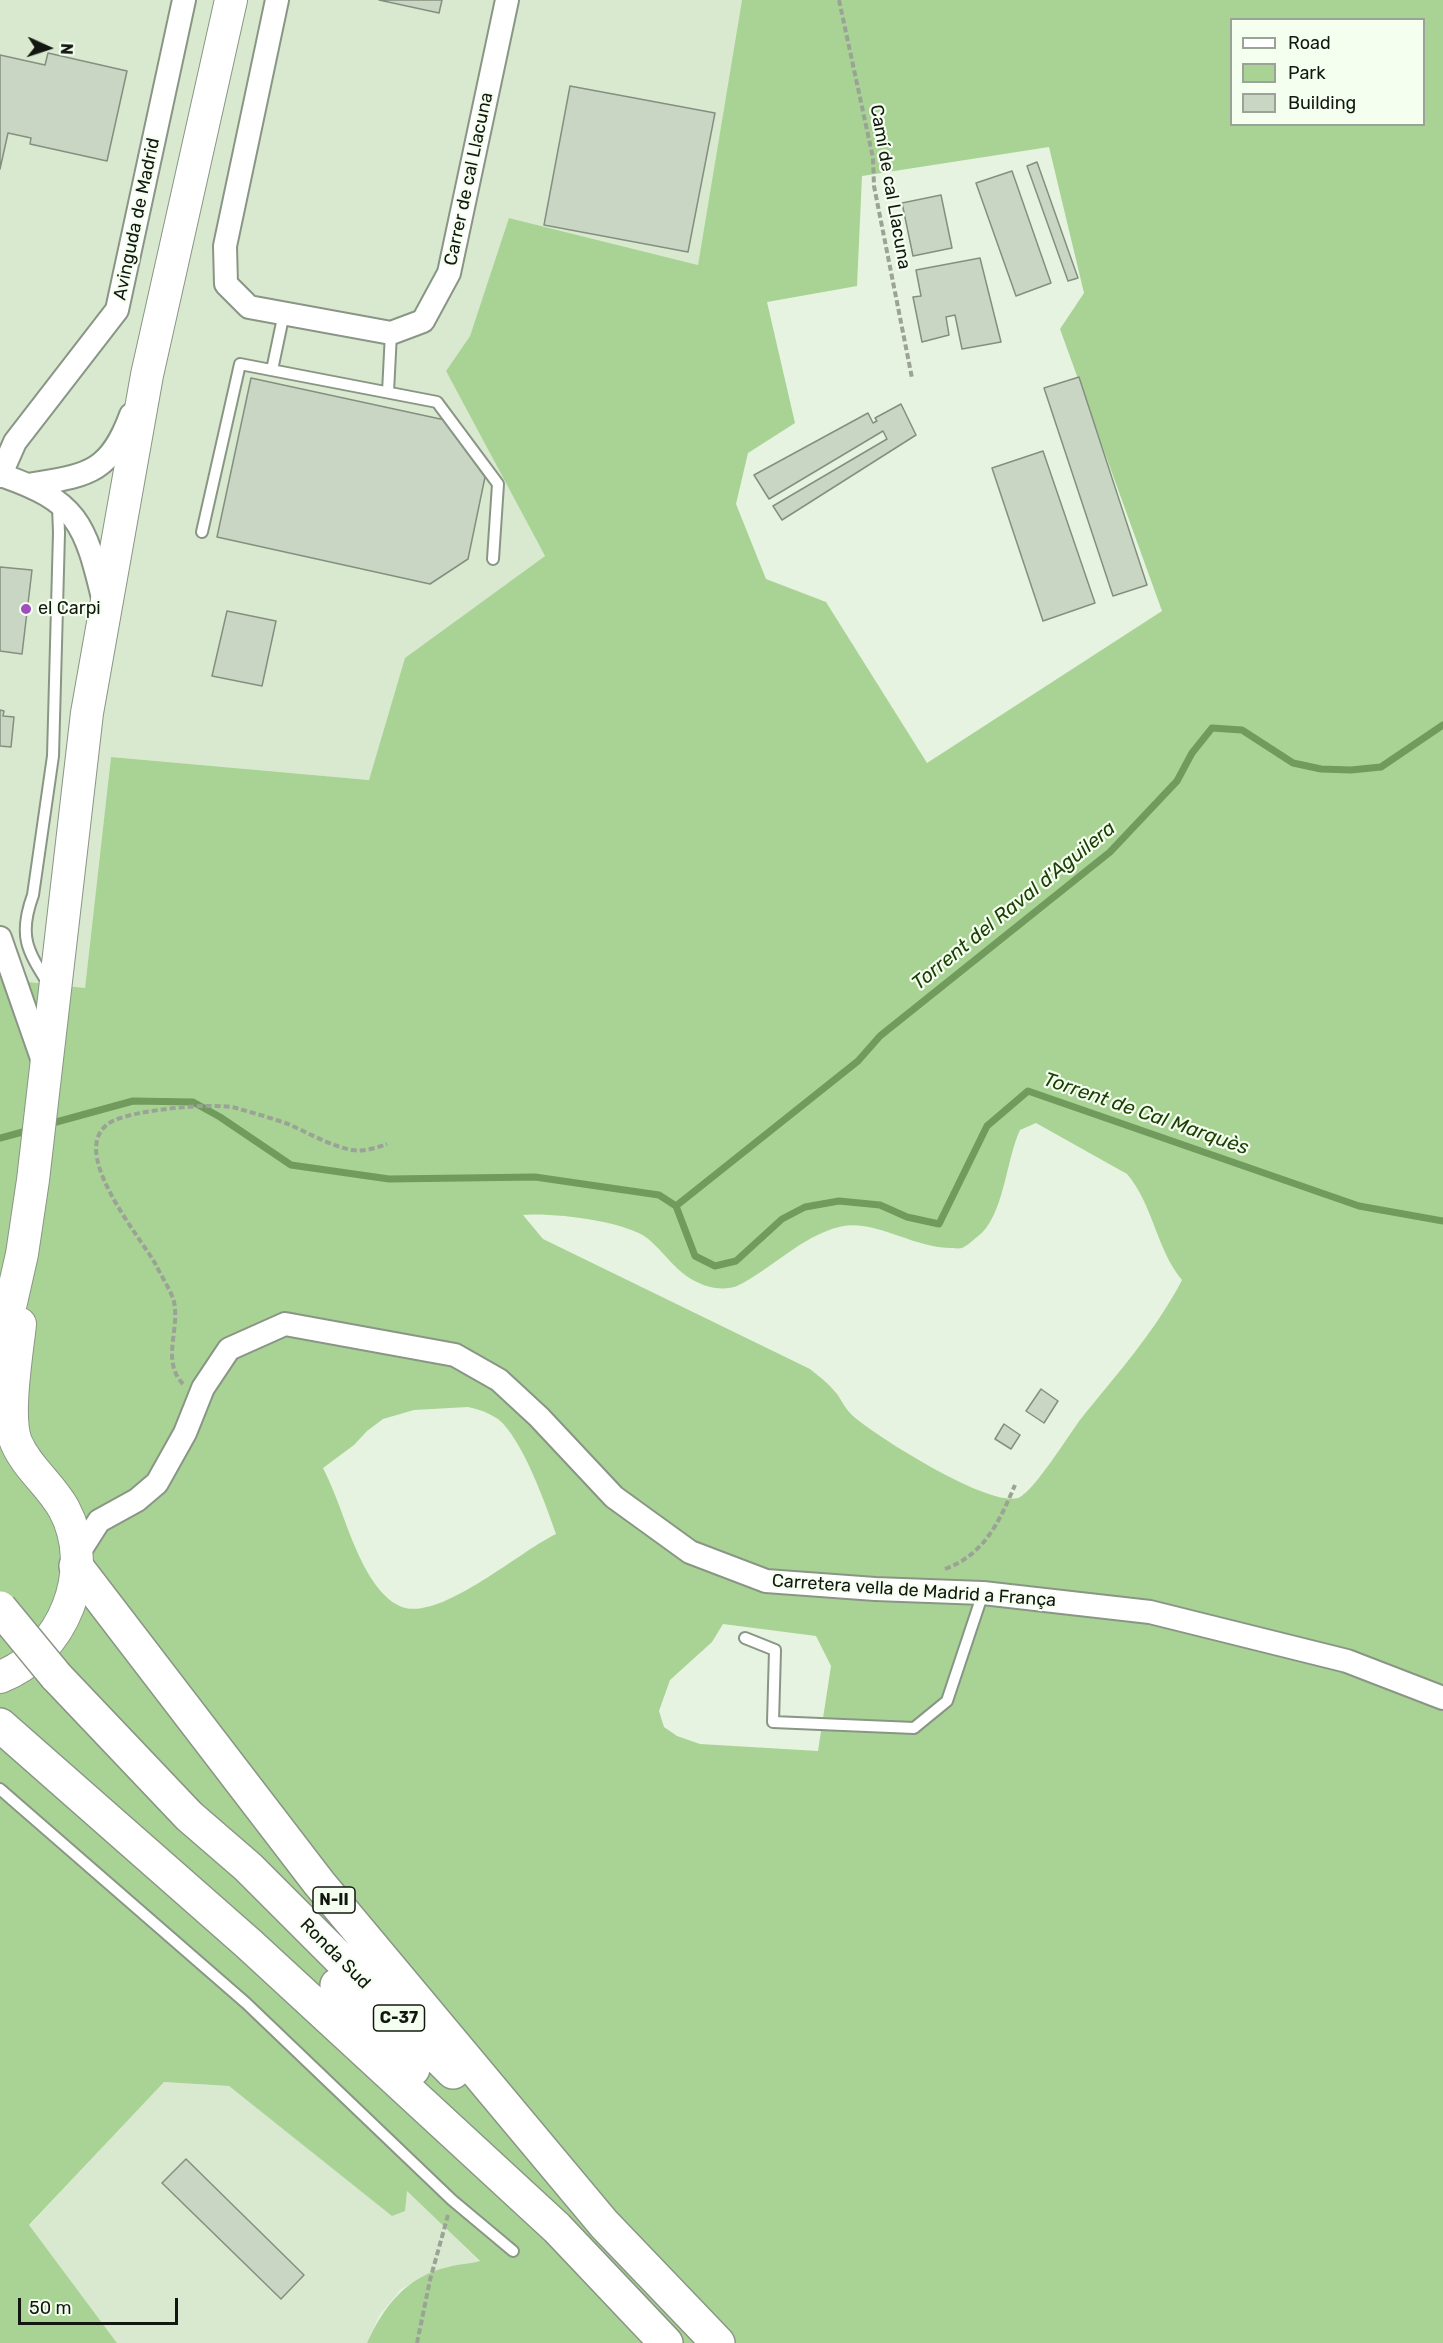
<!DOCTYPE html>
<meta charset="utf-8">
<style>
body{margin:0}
#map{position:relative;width:1443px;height:2343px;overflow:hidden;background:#e6f3e0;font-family:Rubik,sans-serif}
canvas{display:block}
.legend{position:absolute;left:1230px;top:18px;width:195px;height:108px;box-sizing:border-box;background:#f5fff0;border:2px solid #9ba297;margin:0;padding:8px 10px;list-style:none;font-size:18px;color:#131711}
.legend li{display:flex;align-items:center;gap:12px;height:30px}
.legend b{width:30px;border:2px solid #9ba297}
.north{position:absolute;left:18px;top:18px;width:60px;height:60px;-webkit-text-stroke:4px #f5fff0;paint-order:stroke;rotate:93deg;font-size:16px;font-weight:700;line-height:24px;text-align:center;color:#131711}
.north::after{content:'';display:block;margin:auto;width:21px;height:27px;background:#131711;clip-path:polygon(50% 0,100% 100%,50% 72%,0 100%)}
.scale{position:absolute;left:18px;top:2298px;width:160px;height:27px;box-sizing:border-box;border:3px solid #131711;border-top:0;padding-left:8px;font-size:18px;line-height:21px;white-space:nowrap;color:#131711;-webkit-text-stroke:4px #f5fff0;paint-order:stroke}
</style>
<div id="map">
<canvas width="1443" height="2343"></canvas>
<ul class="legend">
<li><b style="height:8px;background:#fff"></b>Road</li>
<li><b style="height:16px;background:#a9d395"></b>Park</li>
<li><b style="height:16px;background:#c9d6c3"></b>Building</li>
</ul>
<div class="north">N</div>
<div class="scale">50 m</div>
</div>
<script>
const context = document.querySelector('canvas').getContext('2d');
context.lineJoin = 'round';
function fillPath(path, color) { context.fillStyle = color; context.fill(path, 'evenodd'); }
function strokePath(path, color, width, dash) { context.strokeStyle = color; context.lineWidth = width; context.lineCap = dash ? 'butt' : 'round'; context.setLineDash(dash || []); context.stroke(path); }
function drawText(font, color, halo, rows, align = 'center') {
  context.font = font + ' Rubik,sans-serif'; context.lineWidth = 4.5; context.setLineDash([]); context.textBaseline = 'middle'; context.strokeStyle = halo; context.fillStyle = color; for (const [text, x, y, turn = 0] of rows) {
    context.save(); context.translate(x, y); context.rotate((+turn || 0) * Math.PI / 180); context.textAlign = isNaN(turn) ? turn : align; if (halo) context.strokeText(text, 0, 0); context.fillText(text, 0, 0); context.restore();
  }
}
const built = new Path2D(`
 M 0,0 L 742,0 L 698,265 L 510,218 L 470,336 L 446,371 L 545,556 L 406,658 L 369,780 L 111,757 L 85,988 L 0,979 Z
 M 163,2082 L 229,2086 L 392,2215 L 407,2190 L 480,2262 L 446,2267 L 401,2289 L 379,2316 L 367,2343 L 117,2343 L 29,2226 Z`);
const green = new Path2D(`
 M 742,0 L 1443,0 L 1443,2343 L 367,2343 C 384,2306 406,2277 448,2267 C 458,2264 470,2264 480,2261 L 407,2191 L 405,2211 L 392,2216 L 229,2086 L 164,2082 L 29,2225 L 117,2343 L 0,2343 L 0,979 L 85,988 L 111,757 L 369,780 L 405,658 L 545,556 L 446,371 L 470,336 L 509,218 L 698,265 ZM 1232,20 L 1424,20 L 1424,124 L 1232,124 ZM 1049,147 L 1084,293 L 1060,329 L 1162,611 L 927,763 L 826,602 L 766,579 L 736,504 L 748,453 L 795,423 L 767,302 L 857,286 L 862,176 ZM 1036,1123 L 1127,1174 C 1154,1206 1156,1249 1182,1280 C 1155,1332 1116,1375 1080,1420 C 1068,1436 1033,1493 1018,1498 C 988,1507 877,1437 853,1416 C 846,1410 842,1401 837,1394 C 829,1384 820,1377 810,1369 L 543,1239 L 523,1215 C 550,1212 626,1221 647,1238 C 670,1257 678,1278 710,1287 C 717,1289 731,1289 737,1286 C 772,1269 800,1237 839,1227 C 873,1218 911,1247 949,1248 C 952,1248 959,1249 962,1248 C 967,1246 973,1240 977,1237 C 1004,1218 1006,1159 1020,1130 ZM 468,1407 C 479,1409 489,1413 498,1419 C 522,1438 546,1505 556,1534 C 520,1551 441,1621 402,1607 C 384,1600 372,1581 363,1564 C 347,1533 339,1499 323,1468 L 354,1445 L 367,1431 L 383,1419 L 414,1410 ZM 723,1624 L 816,1636 L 831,1666 L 818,1751 L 700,1744 L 677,1736 L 664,1727 L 659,1711 L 670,1680 L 712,1642 Z`);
const stream = new Path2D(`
 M 49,1124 L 133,1101 L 193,1102 L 220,1117 L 291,1165 L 389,1179 L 535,1177 L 659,1195 L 676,1206
 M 0,1138 L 30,1130
 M 676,1206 L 858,1061 L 880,1036 L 1110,852 L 1177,781 L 1192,753 L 1212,728 L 1242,730 L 1293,763 L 1321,769 L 1351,770 L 1381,767 L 1443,725
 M 676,1206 L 695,1256 L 715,1266 L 736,1261 L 782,1219 L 805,1207 L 839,1201 L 880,1205 L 907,1217 L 939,1224 L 987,1126 L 1028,1091 L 1359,1206 L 1443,1221`);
const building = new Path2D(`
 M 379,0 L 442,0 L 439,13 Z
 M 48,53 L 127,71 L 107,161 L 30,144 L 31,138 L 8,133 L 0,169 L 0,55 L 45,65 Z
 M 570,86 L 715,113 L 688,252 L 544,225 Z
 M 1037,162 L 1078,278 L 1068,281 L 1027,166 Z
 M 1012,171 L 1051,283 L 1016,296 L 976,183 Z
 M 941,195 L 952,248 L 913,256 L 902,203 Z
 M 980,258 L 1001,342 L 962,349 L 955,315 L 946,317 L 949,335 L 922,342 L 913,297 L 921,296 L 916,270 Z
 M 1079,377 L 1147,585 L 1113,596 L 1044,388 Z
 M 251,378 L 445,420 L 485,477 L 468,559 L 430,584 L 217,537 Z
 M 901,404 L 916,435 L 782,520 L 773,506 L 887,439 L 883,431 L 769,499 L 754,475 L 868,413 L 873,423 L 877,421 L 875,418 Z
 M 1043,451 L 1095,603 L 1043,621 L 992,468 Z
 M 0,567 L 32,570 L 22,654 L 0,651 Z
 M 227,611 L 276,621 L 262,686 L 212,676 Z
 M 0,710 L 4,711 L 3,716 L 14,717 L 11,747 L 0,746 Z
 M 1041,1389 L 1058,1401 L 1044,1423 L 1026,1411 Z
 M 1004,1424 L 1020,1435 L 1011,1449 L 995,1439 Z
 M 186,2159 L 304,2275 L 281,2299 L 162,2183 Z`);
const path = new Path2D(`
 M 839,0 L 873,158 L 874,186 L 912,378
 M 183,1384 C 161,1361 180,1330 174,1302 C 171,1290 161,1276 156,1265 C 141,1237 60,1144 115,1120 C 138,1110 212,1102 236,1108 C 253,1113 272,1118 288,1124 C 309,1133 330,1146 352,1150 C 363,1152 376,1148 387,1144
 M 945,1569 C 985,1554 999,1522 1015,1485
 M 417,2343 L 430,2280 L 448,2215`);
const lane = new Path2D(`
 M 272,370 L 284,313
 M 388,392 L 391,333
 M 202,532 L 240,364 L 437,402 L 498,484 L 493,559
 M 49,985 C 27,950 18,936 33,895 L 53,756 L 59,533 L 58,506
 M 745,1638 L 775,1650 L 773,1722 L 914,1728 L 947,1701 L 983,1593
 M 0,1789 L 246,2003 L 452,2200 L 513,2251`);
const street = new Path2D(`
 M 277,0 L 225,246 L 226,284 L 249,307 L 391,333 L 423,321 L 449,273 L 507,0
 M 1,475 C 77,501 85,523 103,598
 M 0,476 L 15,442 L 117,310 L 184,0
 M 29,485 C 86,475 109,475 131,415
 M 0,938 L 44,1064
 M 76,1557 L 99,1521 L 137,1500 L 157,1483 L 185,1433 L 203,1388 L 229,1349 L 285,1324 L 455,1355 L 499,1380 L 539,1417 L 614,1497 L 690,1552 L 766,1581 L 875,1589 L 983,1593 L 1150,1612 L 1347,1661 L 1443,1698`);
const secondary = new Path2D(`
 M 0,1351 L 22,1254 L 33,1180 L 87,713 L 147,375 L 231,0
 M 0,1677 C 63,1653 97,1570 64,1509 C 51,1485 27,1468 16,1442 C 6,1416 17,1353 20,1324`);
const highway = new Path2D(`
 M 76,1566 L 319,1883 L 604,2224 L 718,2343
 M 56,1676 L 189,1816 L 248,1867 L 453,2072
 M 0,1725 L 249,1944 L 557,2228 L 666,2343
 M 337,1985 L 413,2069`);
const highwayBridge = new Path2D(`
 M 0,1608 L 56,1676`);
const markers = [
 [26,609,6,"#9f4ebe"]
];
const shields = [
 [334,1900,42],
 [399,2018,51]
];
const shieldNames = [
 ["N-II",334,1900],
 ["C-37",399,2018]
];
const streetNames = [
 ["Carrer de cal Llacuna",469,179,-78],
 ["Camí de cal Llacuna",890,187,80],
 ["Avinguda de Madrid",137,219,-78],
 ["Carretera vella de Madrid a França",914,1591,4],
 ["Ronda Sud",335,1954,45]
];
const poiNames = [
 ["el Carpi",38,609]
];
const waterNames = [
 ["Torrent del Raval d'Aguilera",1014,906,-39],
 ["Torrent de Cal Marquès",1146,1114,19]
];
fillPath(built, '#d8e9d0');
fillPath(green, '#a9d395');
strokePath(stream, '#719a5d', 7);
fillPath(building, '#c9d6c3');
strokePath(building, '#84907f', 1.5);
strokePath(lane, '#8a9685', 14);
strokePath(street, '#8a9685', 26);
strokePath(secondary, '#8a9685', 34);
strokePath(highway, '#8a9685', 36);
strokePath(path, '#9aa395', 4, [6, 3]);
strokePath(lane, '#fff', 10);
strokePath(street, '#fff', 22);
strokePath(secondary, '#fff', 32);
strokePath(highway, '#fff', 33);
strokePath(highwayBridge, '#8a9685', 36, []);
strokePath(highwayBridge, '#fff', 33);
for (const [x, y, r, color] of markers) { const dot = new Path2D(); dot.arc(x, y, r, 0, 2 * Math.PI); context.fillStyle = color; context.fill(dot); strokePath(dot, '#f5fff0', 2); }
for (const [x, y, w] of shields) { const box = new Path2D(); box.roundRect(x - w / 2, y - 13, w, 26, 4.5); context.fillStyle = '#f5fff0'; context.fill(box); strokePath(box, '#131711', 1.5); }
drawText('bold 16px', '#131711', null, shieldNames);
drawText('18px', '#131711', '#f5fff0', streetNames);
drawText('18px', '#131711', '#f5fff0', poiNames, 'left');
drawText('italic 20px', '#1b3e02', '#f5fff0', waterNames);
</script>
